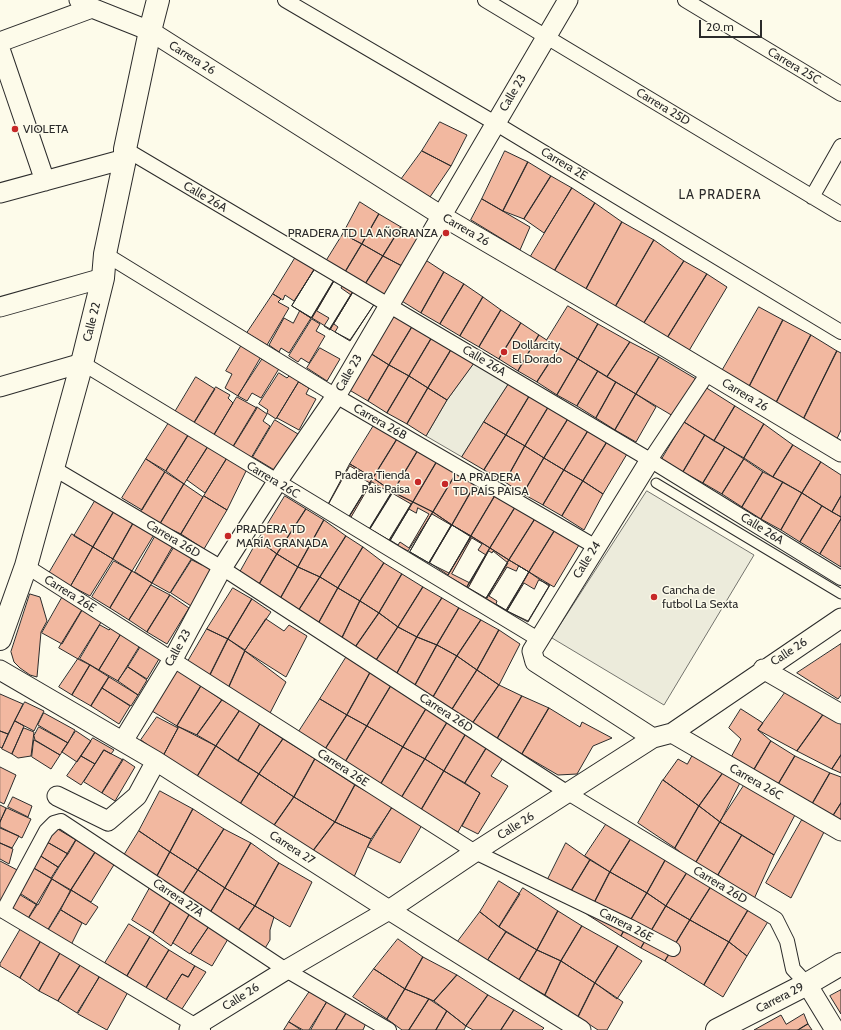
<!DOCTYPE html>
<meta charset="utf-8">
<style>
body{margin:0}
#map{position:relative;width:841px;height:1030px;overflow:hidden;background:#fdfbea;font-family:Cabin,sans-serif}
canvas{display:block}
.scale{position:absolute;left:699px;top:20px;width:63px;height:18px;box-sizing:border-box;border:2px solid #2b2b2b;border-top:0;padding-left:5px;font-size:12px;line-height:14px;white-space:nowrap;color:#2b2b2b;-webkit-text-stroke:3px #fdfbea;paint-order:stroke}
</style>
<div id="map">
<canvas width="841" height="1030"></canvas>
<div class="scale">20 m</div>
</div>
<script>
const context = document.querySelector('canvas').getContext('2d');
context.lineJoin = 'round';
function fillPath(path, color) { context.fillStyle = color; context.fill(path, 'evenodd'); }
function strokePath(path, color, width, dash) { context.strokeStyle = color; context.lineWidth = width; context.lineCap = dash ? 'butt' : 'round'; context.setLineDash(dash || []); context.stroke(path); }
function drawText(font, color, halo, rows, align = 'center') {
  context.font = font + ' Cabin,sans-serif'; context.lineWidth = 3; context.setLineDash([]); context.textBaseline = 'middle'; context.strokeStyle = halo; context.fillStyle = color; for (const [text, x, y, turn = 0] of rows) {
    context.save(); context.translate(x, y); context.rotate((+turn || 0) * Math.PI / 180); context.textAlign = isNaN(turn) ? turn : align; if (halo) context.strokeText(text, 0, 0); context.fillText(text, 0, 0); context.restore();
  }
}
const green = new Path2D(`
 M 477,359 L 510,382 L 462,457 L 426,436 L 447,400 Z
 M 647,491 L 754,555 L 664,705 L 552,638 Z`);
const building = new Path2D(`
 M 440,122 L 467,135 L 451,166 L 422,151 Z
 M 422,151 L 451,166 L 430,197 L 400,181 Z
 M 505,151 L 528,162 L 503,211 L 482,199 Z
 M 528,162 L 551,176 L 524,219 L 503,211 Z
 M 551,176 L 572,188 L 544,233 L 524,219 Z
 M 572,188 L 595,203 L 552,275 L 528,261 Z
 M 482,199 L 530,227 L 520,250 L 471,220 Z
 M 360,202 L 379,214 L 362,244 L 343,234 Z
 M 595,203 L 622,222 L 585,291 L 552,275 Z
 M 379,214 L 401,227 L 383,256 L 362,244 Z
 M 622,222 L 654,240 L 614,309 L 585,291 Z
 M 401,227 L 420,237 L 402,266 L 383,256 Z
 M 343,234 L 362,244 L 344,274 L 325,263 Z
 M 654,240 L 684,261 L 642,326 L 614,309 Z
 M 362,244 L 383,256 L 364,286 L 344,274 Z
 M 297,255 L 316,267 L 294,301 L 285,295 L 283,300 L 273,294 Z
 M 383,256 L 402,266 L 384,298 L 364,286 Z
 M 421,257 L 444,272 L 421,313 L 397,298 Z
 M 684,261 L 707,274 L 666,340 L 642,326 Z
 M 316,267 L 335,279 L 312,318 L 292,306 Z
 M 316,267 L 335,278 L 311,318 L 292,306 Z
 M 444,272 L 464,284 L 440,324 L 421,313 Z
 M 707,274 L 727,287 L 687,354 L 666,340 Z
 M 336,278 L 354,290 L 330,329 L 312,318 Z
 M 335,280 L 343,284 L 341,288 L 351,295 L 330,330 L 324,326 L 329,318 L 317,311 Z
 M 464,284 L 483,297 L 460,336 L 440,324 Z
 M 354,290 L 375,303 L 350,341 L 330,329 Z
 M 354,291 L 375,303 L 350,340 L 335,332 L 338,327 L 334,324 Z
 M 273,294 L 281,299 L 278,302 L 289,308 L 267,345 L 247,333 Z
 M 483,297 L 501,310 L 479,347 L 460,336 Z
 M 568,306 L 598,324 L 578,359 L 547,340 Z
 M 390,307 L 415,322 L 389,365 L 367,351 Z
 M 759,307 L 783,320 L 749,387 L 722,371 Z
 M 501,310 L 521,323 L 499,359 L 479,347 Z
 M 300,311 L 311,318 L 289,353 L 281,348 L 279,352 L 269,345 L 284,318 L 293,323 Z
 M 312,319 L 320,324 L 316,331 L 325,336 L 309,363 L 301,358 L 298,362 L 289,356 Z
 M 783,320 L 811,335 L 776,403 L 749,387 Z
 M 415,322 L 434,334 L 409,376 L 389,365 Z
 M 521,323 L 539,335 L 518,371 L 499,359 Z
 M 598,324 L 630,342 L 607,377 L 578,359 Z
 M 434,334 L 454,345 L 428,388 L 409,376 Z
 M 539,335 L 559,348 L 537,382 L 518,371 Z
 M 811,335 L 837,351 L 803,420 L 776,403 Z
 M 630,342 L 659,357 L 636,394 L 607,377 Z
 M 243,343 L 262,355 L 238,396 L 225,388 L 232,374 L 226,371 Z
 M 454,345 L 477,359 L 447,400 L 428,388 Z
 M 320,348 L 340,359 L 327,381 L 307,368 Z
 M 559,348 L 578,359 L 557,395 L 537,382 Z
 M 837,351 L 841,353 L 841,430 L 835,443 L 803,420 Z
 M 368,352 L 389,365 L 368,401 L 346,388 Z
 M 659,357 L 696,379 L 673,416 L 636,394 Z
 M 263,358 L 270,364 L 272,361 L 280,367 L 261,398 L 252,393 L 247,401 L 238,396 Z
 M 578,359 L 598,371 L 577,406 L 557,395 Z
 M 389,365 L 409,376 L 387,413 L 368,401 Z
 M 598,371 L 616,382 L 596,418 L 577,406 Z
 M 279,373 L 287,378 L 290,375 L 299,381 L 276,419 L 267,413 L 268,410 L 259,404 Z
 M 409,376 L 428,388 L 407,424 L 387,413 Z
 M 196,377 L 215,389 L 194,423 L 175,412 Z
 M 299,382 L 309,388 L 306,394 L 316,399 L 299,430 L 277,418 Z
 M 510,382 L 530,395 L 506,435 L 484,422 Z
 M 616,382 L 636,394 L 615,430 L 596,418 Z
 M 216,387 L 230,395 L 228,398 L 233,403 L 214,435 L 194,423 Z
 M 705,387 L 735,406 L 714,441 L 684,422 Z
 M 428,388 L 447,400 L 426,436 L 407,424 Z
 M 636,394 L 656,407 L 636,442 L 615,430 Z
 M 530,395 L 549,406 L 525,446 L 506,435 Z
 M 237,397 L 257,408 L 233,447 L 214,435 Z
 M 549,406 L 568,419 L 544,458 L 525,446 Z
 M 735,406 L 764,424 L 744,458 L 714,441 Z
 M 257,407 L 267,414 L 263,421 L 270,426 L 251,458 L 233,447 Z
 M 568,419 L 588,431 L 564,470 L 544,458 Z
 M 275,420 L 298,434 L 276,471 L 253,457 Z
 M 170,421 L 189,434 L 166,471 L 146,459 Z
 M 376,422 L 399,436 L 373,478 L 350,464 Z
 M 484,422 L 506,435 L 484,470 L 462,457 Z
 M 684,422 L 705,435 L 683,472 L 662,459 Z
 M 764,424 L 793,445 L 773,477 L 744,458 Z
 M 588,431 L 607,442 L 583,481 L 564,470 Z
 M 189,434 L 209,445 L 184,484 L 166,471 Z
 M 506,435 L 525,446 L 505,482 L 484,470 Z
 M 705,435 L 725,447 L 703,483 L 683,472 Z
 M 399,436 L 420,447 L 393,492 L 373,478 Z
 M 607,442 L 627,454 L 603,494 L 583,481 Z
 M 209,445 L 229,455 L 205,493 L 187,480 Z
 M 793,445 L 821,462 L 802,493 L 773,477 Z
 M 525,446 L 544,458 L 523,494 L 505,482 Z
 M 420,447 L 439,458 L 413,502 L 393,492 Z
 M 725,447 L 744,459 L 722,494 L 703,483 Z
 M 229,455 L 248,467 L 227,510 L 204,496 Z
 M 439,458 L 457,472 L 433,512 L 413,502 Z
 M 544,458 L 564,470 L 543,505 L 523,494 Z
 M 146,459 L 165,472 L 142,510 L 122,498 Z
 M 744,459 L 763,472 L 742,507 L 722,494 Z
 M 821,462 L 841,475 L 841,496 L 832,512 L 802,493 Z
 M 350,464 L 373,478 L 349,517 L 328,505 Z
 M 350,466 L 363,474 L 361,478 L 370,483 L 349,517 L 329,504 Z
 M 564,470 L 583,481 L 562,516 L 543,505 Z
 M 165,472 L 184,484 L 160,524 L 140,513 Z
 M 457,472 L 476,483 L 452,525 L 433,512 Z
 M 763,472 L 783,482 L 761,519 L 742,507 Z
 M 373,478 L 393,492 L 370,529 L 349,517 Z
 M 583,481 L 603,494 L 584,530 L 562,516 Z
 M 372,482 L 391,493 L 369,529 L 351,518 Z
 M 783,482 L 802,493 L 781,530 L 761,519 Z
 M 476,483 L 496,494 L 471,536 L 452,525 Z
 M 184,484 L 203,497 L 181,534 L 160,524 Z
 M 393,492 L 413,502 L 390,541 L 370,529 Z
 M 392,493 L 411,504 L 389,540 L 370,529 Z
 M 802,493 L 822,506 L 800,542 L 781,530 Z
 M 496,494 L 516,506 L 490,548 L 471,536 Z
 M 98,496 L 116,508 L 93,547 L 74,536 Z
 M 204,496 L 227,510 L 204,549 L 181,534 Z
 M 285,496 L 306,509 L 277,554 L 258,540 Z
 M 841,496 L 841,517 L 832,512 Z
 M 413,502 L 433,512 L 408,551 L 390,541 Z
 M 516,506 L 535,519 L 509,560 L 490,548 Z
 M 822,506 L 841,517 L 841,519 L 820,554 L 800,542 Z
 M 116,508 L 135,520 L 113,559 L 93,547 Z
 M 418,508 L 429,514 L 409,548 L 400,542 L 398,545 L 390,540 L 409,509 L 416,513 Z
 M 306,509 L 324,520 L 298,567 L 277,554 Z
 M 433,512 L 452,525 L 429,563 L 410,552 Z
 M 432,514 L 451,525 L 429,563 L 410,552 Z
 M 535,519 L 555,530 L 529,572 L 509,560 Z
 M 841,519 L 841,567 L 820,554 Z
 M 135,520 L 155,533 L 132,571 L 113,559 Z
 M 324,520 L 346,536 L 320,577 L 298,567 Z
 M 452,525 L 471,536 L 449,573 L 429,563 Z
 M 452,525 L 471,537 L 448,575 L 430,563 Z
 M 555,530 L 579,545 L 554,587 L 529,572 Z
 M 157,533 L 175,545 L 152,583 L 135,572 Z
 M 72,534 L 93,547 L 70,587 L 48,575 Z
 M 346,536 L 363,547 L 338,588 L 320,577 Z
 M 471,536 L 490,548 L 467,587 L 448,576 Z
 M 472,538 L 482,544 L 478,550 L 486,555 L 470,583 L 452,574 Z
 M 258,540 L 277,554 L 257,588 L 239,574 Z
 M 175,543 L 195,553 L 170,593 L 152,583 Z
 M 93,547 L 113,559 L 90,596 L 71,586 Z
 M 363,547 L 384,563 L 360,601 L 338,588 Z
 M 490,548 L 509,560 L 486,598 L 467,587 Z
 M 489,551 L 492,553 L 493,551 L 508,563 L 485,600 L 468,589 Z
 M 277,554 L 298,567 L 279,601 L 257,588 Z
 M 192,560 L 202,565 L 205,560 L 214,565 L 191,606 L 171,593 Z
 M 509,560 L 529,572 L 507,611 L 487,599 Z
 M 114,561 L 132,571 L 110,608 L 92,597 Z
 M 384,563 L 402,574 L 379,613 L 360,601 Z
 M 519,566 L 529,572 L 506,610 L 496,604 L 497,601 L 489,596 L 507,567 L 516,571 Z
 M 298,567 L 320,577 L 297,613 L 279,601 Z
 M 132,571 L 152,583 L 129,620 L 110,608 Z
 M 529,572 L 549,586 L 528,621 L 507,611 Z
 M 402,574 L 423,587 L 398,627 L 379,613 Z
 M 320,577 L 338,588 L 317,626 L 297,613 Z
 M 539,580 L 550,585 L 528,622 L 507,611 L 524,583 L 534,589 Z
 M 151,585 L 170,595 L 147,632 L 129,620 Z
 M 423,587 L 442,598 L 417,637 L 398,627 Z
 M 233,588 L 252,599 L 228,639 L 207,629 Z
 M 338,588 L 360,601 L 341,640 L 317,626 Z
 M 30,594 L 40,597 L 47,621 L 41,632 L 37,677 L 30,675 L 20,668 L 14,662 L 11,652 Z
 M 170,595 L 189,608 L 167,644 L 147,632 Z
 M 63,596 L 84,607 L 62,644 L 42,633 Z
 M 442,598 L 459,608 L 437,645 L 417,637 Z
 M 252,599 L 271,612 L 245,650 L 228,639 Z
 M 360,601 L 379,613 L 354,649 L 341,640 Z
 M 84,607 L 103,619 L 78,659 L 59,648 Z
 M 459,608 L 481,620 L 457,656 L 437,645 Z
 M 379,613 L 398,627 L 375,662 L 354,649 Z
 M 266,619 L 284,631 L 289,625 L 307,636 L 286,677 L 245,651 Z
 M 481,620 L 499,630 L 477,670 L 457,656 Z
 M 100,625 L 109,630 L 112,627 L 122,632 L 99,670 L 80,659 Z
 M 398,627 L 417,637 L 396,675 L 375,662 Z
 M 207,629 L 228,639 L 209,677 L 187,663 Z
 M 499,630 L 520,644 L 499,685 L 477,670 Z
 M 123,631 L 142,642 L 118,681 L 99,670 Z
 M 417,637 L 437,645 L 413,689 L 396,675 Z
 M 228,639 L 245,651 L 228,689 L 209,677 Z
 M 143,643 L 162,654 L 147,679 L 128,667 Z
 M 841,644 L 841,695 L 838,699 L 797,673 Z
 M 437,645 L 457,656 L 432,699 L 413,689 Z
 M 245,651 L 286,682 L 269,715 L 228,689 Z
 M 347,656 L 371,671 L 347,715 L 320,699 Z
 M 457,656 L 477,670 L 451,711 L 432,699 Z
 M 78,659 L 90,665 L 72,695 L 59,687 Z
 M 90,665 L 109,677 L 91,706 L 72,695 Z
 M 128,667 L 147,680 L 138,695 L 118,681 Z
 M 177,670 L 201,686 L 177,726 L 152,711 Z
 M 477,670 L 499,685 L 472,724 L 451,711 Z
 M 371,671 L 392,684 L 367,726 L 347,715 Z
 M 109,677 L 138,695 L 131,706 L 102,688 Z
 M 392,684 L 426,709 L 403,747 L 367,726 Z
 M 499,685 L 522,696 L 497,739 L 472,724 Z
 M 201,686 L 222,700 L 197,735 L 177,726 Z
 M 102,688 L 130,706 L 119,724 L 91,706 Z
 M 787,690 L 825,712 L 797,751 L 758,730 Z
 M 0,694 L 23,704 L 8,734 L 0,731 Z
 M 522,696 L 549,708 L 522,754 L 497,739 Z
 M 320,699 L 347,715 L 324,751 L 298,733 Z
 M 222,700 L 240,710 L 216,746 L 197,735 Z
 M 25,702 L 44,711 L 34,731 L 15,721 Z
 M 549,708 L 580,727 L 582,722 L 612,738 L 593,746 L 577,774 L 558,775 L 522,754 Z
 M 426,709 L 448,721 L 425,759 L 403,747 Z
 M 741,709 L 763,723 L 758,730 L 771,741 L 752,773 L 730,759 L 741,739 L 729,728 Z
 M 240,710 L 260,724 L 238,761 L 216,746 Z
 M 825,712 L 841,720 L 841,755 L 832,769 L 797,751 Z
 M 44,713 L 75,730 L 68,743 L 38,725 Z
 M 347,715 L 367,726 L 344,764 L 324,751 Z
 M 157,717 L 178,728 L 163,756 L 141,740 Z
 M 15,721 L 24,726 L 12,754 L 2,749 Z
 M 448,721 L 467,732 L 444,771 L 425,759 Z
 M 260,724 L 283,739 L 259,774 L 238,761 Z
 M 177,726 L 216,746 L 195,780 L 163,756 L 178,728 Z
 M 367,726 L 403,747 L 379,787 L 344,764 Z
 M 39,727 L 68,743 L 60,755 L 35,740 L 34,736 Z
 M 24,728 L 34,732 L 31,756 L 18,758 L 12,754 Z
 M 0,731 L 8,734 L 2,748 L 0,747 Z
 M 76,731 L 91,741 L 77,762 L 62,752 Z
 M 467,732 L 487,747 L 465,783 L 444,771 Z
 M 93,738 L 114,750 L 111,754 L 104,750 L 95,764 L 81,756 Z
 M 283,739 L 315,759 L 294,797 L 259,774 Z
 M 34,740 L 60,755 L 51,769 L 32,757 Z
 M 771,741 L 795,756 L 776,788 L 752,773 Z
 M 216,746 L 259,774 L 239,806 L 195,780 Z
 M 403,747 L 425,759 L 400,800 L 379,787 Z
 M 487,747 L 503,758 L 491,776 L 508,786 L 478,834 L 462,826 L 480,793 L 465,783 Z
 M 104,750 L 123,760 L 102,793 L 84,782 Z
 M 695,751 L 725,770 L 699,806 L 663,780 L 678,759 L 687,764 Z
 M 841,755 L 841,773 L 832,769 Z
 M 81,756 L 95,764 L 81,785 L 67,776 Z
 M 795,756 L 830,773 L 811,806 L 776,788 Z
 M 123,759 L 135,767 L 115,801 L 102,793 Z
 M 315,759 L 355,785 L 335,822 L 294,797 Z
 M 425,759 L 444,771 L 420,812 L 400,800 Z
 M 0,767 L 16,775 L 4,804 L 0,802 Z
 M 725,770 L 744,775 L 720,822 L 699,806 Z
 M 444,771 L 480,793 L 458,832 L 420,812 Z
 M 830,773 L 841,777 L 841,803 L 831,819 L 811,806 Z
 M 259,774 L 294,797 L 273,827 L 239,806 Z
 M 663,780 L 699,806 L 675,848 L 638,823 Z
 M 745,784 L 796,813 L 774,855 L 720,822 Z
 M 355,785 L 393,806 L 371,839 L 335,822 Z
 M 160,791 L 193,809 L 170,852 L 139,831 Z
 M 13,797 L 32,806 L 28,817 L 8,807 Z
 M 294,797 L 335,822 L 313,851 L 273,827 Z
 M 841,803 L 841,826 L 831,819 Z
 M 0,805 L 6,808 L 0,822 Z
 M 393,806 L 422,825 L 400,863 L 368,847 Z
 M 699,806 L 720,822 L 695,864 L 675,848 Z
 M 7,808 L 31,819 L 22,838 L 0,827 L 0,822 Z
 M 193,809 L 224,829 L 198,870 L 170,852 Z
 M 802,820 L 825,830 L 791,898 L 766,883 Z
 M 335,822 L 371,839 L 354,877 L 313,851 Z
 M 720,822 L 742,835 L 718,875 L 695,864 Z
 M 607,823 L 632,837 L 610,872 L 585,856 Z
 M 0,828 L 19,836 L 12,848 L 0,843 Z
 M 56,828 L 76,840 L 68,854 L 47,842 Z
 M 224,829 L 251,843 L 225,888 L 198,870 Z
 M 139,831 L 170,852 L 156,878 L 123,857 Z
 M 742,835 L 774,855 L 754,899 L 718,875 Z
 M 632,837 L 666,859 L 647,893 L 610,872 Z
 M 76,840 L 96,851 L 71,890 L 52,879 Z
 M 47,842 L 68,854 L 58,867 L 39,855 Z
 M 0,843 L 13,849 L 9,864 L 0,859 Z
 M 251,843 L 279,863 L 255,906 L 225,888 Z
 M 566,843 L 590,860 L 567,898 L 544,887 Z
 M 96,851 L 115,863 L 91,902 L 71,890 Z
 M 170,852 L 198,870 L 182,895 L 156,878 Z
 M 39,855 L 58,867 L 51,878 L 32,867 Z
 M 666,859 L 688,871 L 666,906 L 647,893 Z
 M 590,860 L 610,872 L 588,915 L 567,898 Z
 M 0,861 L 21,872 L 0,904 Z
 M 279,863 L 312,882 L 290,927 L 255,906 Z
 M 32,867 L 52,879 L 38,905 L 18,892 Z
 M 198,870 L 225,888 L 210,913 L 182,895 Z
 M 688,871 L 712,885 L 690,920 L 666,906 Z
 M 610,872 L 647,893 L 621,936 L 588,915 Z
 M 52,879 L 71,891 L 47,931 L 28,919 Z
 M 499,881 L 520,894 L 499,927 L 480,912 Z
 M 152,884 L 173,898 L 153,933 L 132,920 Z
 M 712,885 L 750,907 L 729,942 L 690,920 Z
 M 225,888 L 255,906 L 238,931 L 210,913 Z
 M 523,888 L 558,911 L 537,950 L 499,927 Z
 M 71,890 L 98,907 L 86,925 L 61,910 Z
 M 17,893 L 37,905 L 28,919 L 8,910 Z
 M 647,893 L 666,906 L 641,948 L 621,936 Z
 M 173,898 L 192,910 L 171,946 L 153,933 Z
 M 255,906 L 274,917 L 270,930 L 270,940 L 264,950 L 238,931 Z
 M 666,906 L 690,920 L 665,961 L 641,948 Z
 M 750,907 L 769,920 L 747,956 L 729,942 Z
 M 61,910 L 82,923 L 71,945 L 48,931 Z
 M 192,910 L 212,922 L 190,954 L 173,943 Z
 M 558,911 L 582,926 L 561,961 L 537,950 Z
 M 480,912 L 506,932 L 485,964 L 456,944 Z
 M 690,920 L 729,942 L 704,985 L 665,961 Z
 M 212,922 L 231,934 L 212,966 L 191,954 Z
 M 129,924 L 150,937 L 127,976 L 105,963 Z
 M 23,925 L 43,937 L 20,978 L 0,966 L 0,964 Z
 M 582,926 L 618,946 L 595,983 L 561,961 Z
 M 506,932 L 537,950 L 519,980 L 488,960 Z
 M 43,937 L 63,948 L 39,991 L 20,978 Z
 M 150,937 L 169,950 L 146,988 L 127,976 Z
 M 398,939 L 423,957 L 405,989 L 374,969 Z
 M 729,942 L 747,956 L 723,997 L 704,985 Z
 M 618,946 L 642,961 L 617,999 L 595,983 Z
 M 63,948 L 81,964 L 58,1001 L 39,991 Z
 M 169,950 L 195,966 L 188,977 L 182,974 L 166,1000 L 146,988 Z
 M 537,950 L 561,961 L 545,995 L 519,980 Z
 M 423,957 L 457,975 L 434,1001 L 405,989 Z
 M 561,961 L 595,983 L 578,1017 L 545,995 Z
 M 81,964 L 100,976 L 77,1013 L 58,1001 Z
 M 195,966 L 206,972 L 180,1012 L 165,1001 L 182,974 L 188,977 Z
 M 374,969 L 405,989 L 387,1019 L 353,997 Z
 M 457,975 L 488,995 L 466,1026 L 434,1001 Z
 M 100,976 L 128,992 L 107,1030 L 78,1014 Z
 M 595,983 L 623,1002 L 607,1030 L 598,1030 L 578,1017 Z
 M 405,989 L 429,999 L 409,1030 L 402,1030 L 387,1019 Z
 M 841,990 L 841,1014 L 830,996 Z
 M 310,991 L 328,1000 L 309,1030 L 303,1030 L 289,1022 Z
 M 488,995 L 514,1010 L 501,1030 L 473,1030 L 466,1026 Z
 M 429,999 L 447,1011 L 436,1030 L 409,1030 Z
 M 328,1000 L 347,1012 L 336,1030 L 311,1030 Z
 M 514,1010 L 544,1028 L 542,1030 L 501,1030 Z
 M 447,1011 L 466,1026 L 464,1030 L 436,1030 Z
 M 347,1012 L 366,1023 L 363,1030 L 336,1030 Z
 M 804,1014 L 808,1024 L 798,1030 L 754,1030 L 781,1015 L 786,1024 Z
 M 289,1022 L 301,1030 L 284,1030 Z
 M 808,1024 L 812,1030 L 798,1030 Z`);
const service = new Path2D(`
 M 656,483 L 841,594`);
const pedestrian = new Path2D(`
 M 285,0 L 495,123 L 841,332
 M 485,0 L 841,214
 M 685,0 L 841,94
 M 125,149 L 650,460 L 841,578
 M 812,197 L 841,146
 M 105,254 L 336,396 L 596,547
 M 82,363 L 538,639
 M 650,460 L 708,373
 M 53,468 L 222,568 L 568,793 L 776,919 L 787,941 L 793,969 L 807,984
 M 26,566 L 475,852 L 631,927 L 673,949
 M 0,909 L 203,1030
 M 3,911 L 46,831 L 54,823 L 61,821 L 286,970 L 389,1030`);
const minor = new Path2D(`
 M 79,0 L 92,8 L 150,31 L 442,216 L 632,327 L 841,452
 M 0,42 L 92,8
 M 0,49 L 45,181
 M 0,193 L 125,159
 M 0,307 L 103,278
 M 0,387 L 82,363
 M 650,460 L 532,651 L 535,662 L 653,738
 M 763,669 L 841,714
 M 0,670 L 156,761 L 389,910 L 581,1030
 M 672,733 L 841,831
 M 123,741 L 173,659 L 222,568 L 277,482 L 336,396 L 568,0
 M 57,796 L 108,821 L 137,796 L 156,761
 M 807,984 L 835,1030
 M 189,1030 L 286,970 L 389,910 L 475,852 L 653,738 L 672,733 L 841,618`);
const tertiary = new Path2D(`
 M 0,639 L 26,566 L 82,363 L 103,278 L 105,254 L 125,159 L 125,149 L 150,31 L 158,0
 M 717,1030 L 807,984 L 841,964`);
const markers = [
 [15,129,4,"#c62828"],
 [446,233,4,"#c62828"],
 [504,352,4,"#c62828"],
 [418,482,4,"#c62828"],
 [445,484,4,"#c62828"],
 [228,536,4,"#c62828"],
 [654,597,4,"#c62828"]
];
const streetNames = [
 ["Carrera 26",192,58,32],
 ["Carrera 25C",794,66,31],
 ["Calle 23",513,93,-59],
 ["Carrera 25D",663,107,31],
 ["Carrera 2E",564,164,31],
 ["Calle 26A",205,197,30],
 ["Carrera 26",466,230,30],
 ["Calle 22",92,322,-76],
 ["Calle 26A",484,361,31],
 ["Calle 23",349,373,-60],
 ["Carrera 26",745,395,31],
 ["Carrera 26B",380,422,30],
 ["Carrera 26C",273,480,31],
 ["Calle 26A",762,529,32],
 ["Carrera 26D",173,539,31],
 ["Calle 24",587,560,-58],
 ["Carrera 26E",70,594,32],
 ["Calle 23",178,648,-61],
 ["Calle 26",789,652,-33],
 ["Carrera 26D",446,713,33],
 ["Carrera 26E",343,768,33],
 ["Carrera 26C",756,782,30],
 ["Calle 26",516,826,-32],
 ["Carrera 27",292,848,33],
 ["Carrera 26D",720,885,31],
 ["Carrera 27A",178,898,34],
 ["Carrera 26E",626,925,27],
 ["Calle 26",241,997,-32],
 ["Carrera 29",780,998,-27]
];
const poiNames = [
 ["VIOLETA",23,129],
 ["PRADERA TD LA AÑORANZA",438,233,"right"],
 ["Dollarcity",512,345],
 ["El Dorado",512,359],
 ["Pradera Tienda",410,475,"right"],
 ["Pais Paisa",410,489,"right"],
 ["LA PRADERA",453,477],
 ["TD PAÍS PAISA",453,491],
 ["PRADERA TD",236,529],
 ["MARÍA GRANADA",236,543],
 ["Cancha de",662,590],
 ["futbol La Sexta",662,604]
];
const neighbourhoodNames = [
 ["LA PRADERA",720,195]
];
fillPath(green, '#ecebdb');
strokePath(green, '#74746e', 1);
fillPath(building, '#f2b8a0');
strokePath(building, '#2b2b2b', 1);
strokePath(service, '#2b2b2b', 11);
strokePath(pedestrian, '#2b2b2b', 16);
strokePath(minor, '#2b2b2b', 21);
strokePath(tertiary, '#2b2b2b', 24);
strokePath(service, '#fdfbea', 9);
strokePath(pedestrian, '#fdfbea', 14);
strokePath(minor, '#fdfbea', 19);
strokePath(tertiary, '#fdfbea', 22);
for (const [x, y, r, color] of markers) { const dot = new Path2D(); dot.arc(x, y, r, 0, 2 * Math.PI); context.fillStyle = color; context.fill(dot); strokePath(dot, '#fdfbea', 1.5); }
drawText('12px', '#2b2b2b', '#fdfbea', streetNames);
drawText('12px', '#2b2b2b', '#fdfbea', poiNames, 'left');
context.letterSpacing = '1px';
drawText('13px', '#2b2b2b', '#fdfbea', neighbourhoodNames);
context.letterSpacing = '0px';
</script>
